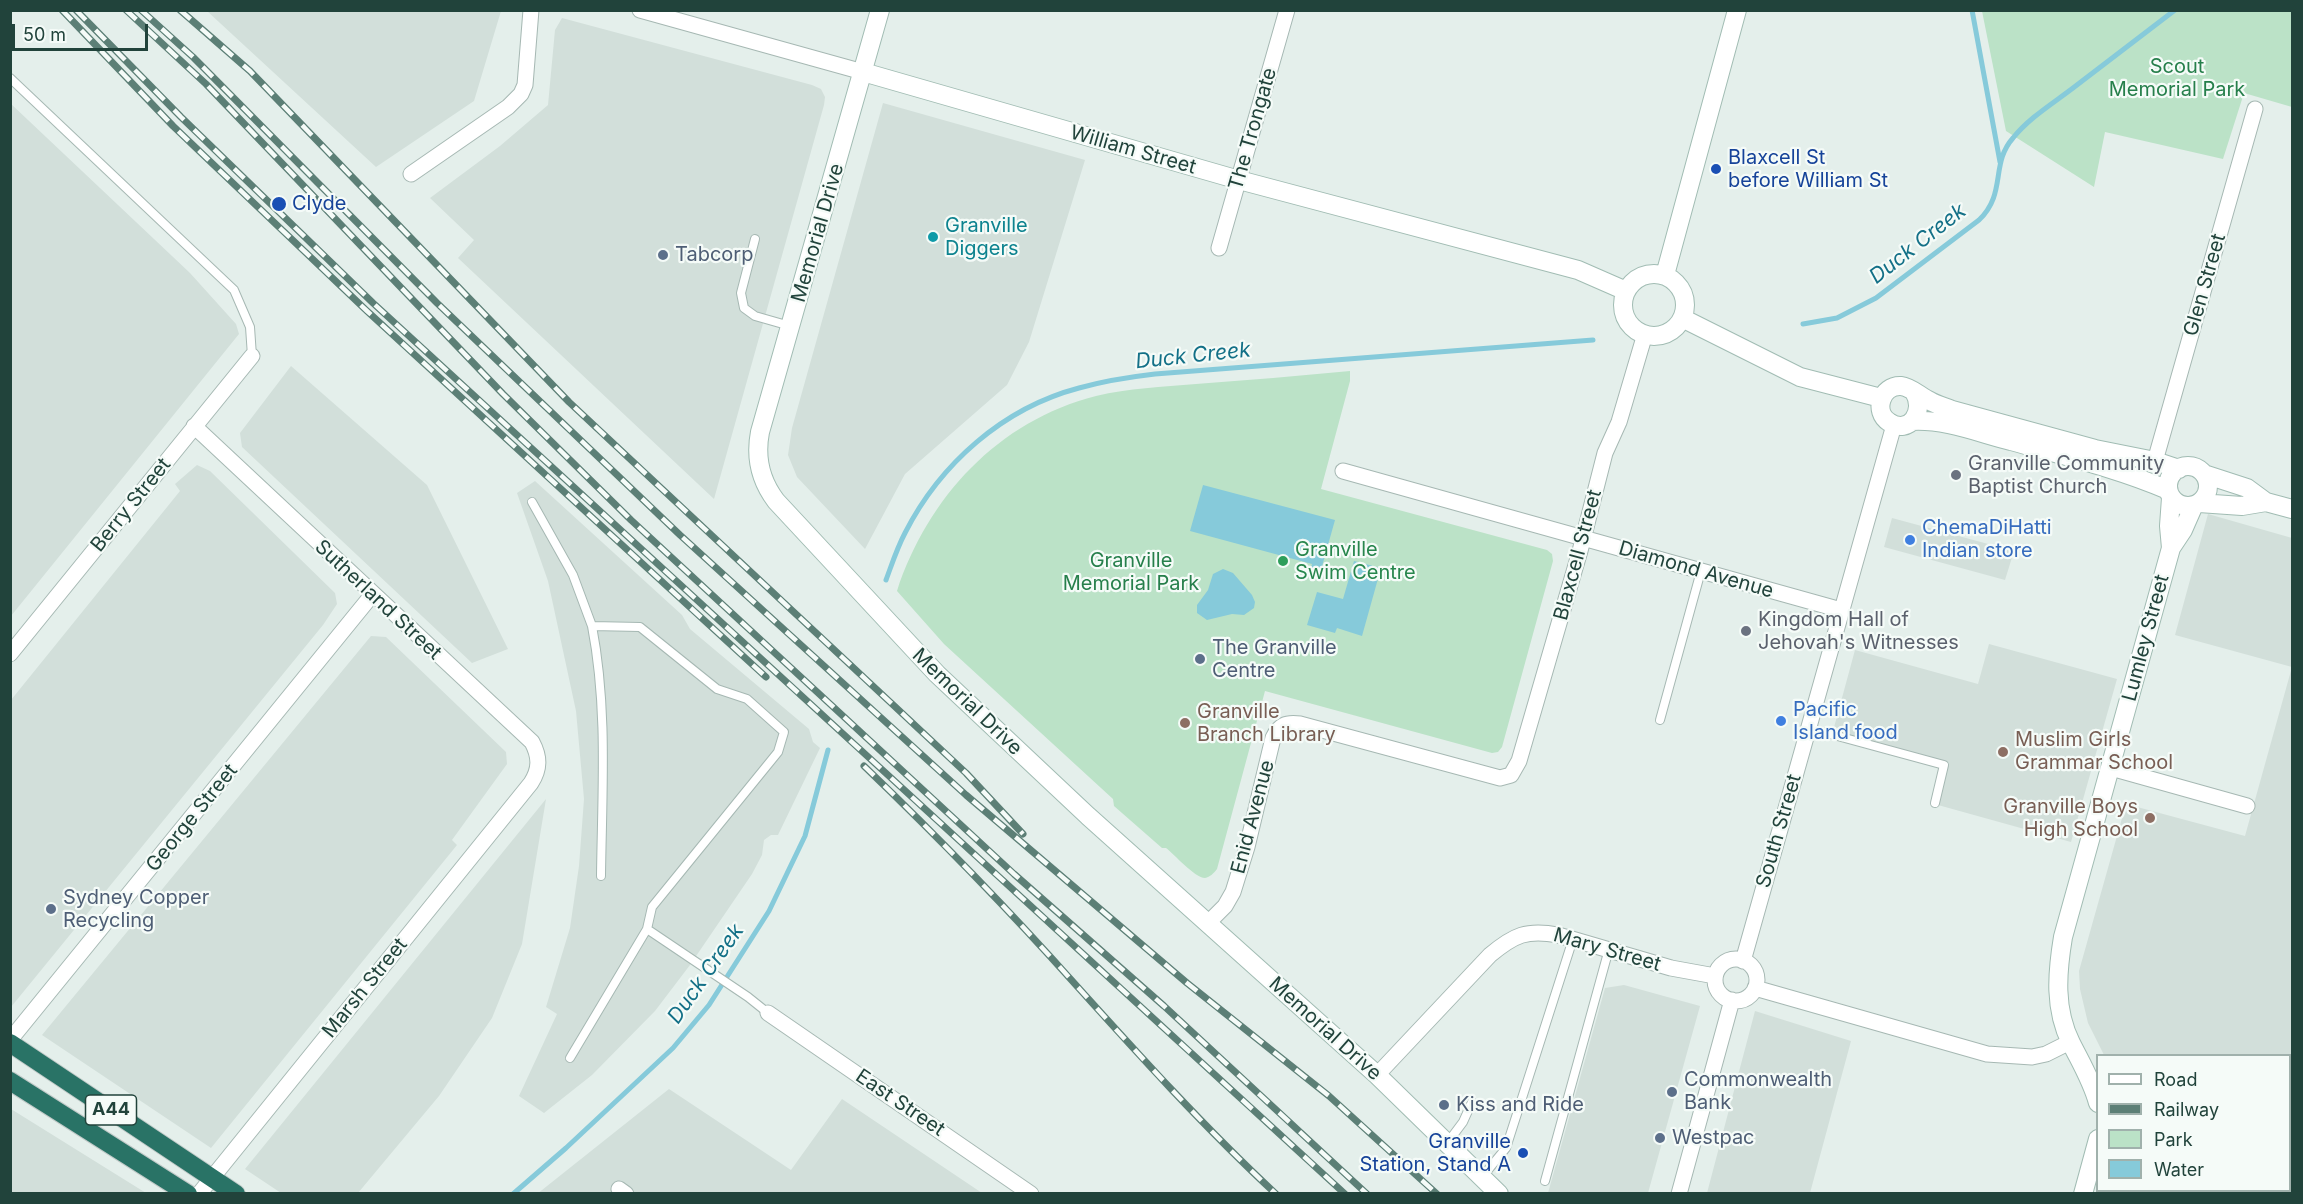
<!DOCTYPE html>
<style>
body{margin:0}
#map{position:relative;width:2303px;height:1204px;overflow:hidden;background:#e4efeb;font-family:Inter,sans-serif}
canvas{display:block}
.frame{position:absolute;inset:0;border:12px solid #21433b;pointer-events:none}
.legend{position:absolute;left:2096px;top:1054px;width:195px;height:138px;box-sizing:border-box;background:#f5fbf8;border:2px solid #a0b1ac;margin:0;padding:8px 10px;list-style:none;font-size:18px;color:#21433b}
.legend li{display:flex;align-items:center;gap:12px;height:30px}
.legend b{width:30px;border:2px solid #a0b1ac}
.scale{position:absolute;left:12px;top:24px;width:136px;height:27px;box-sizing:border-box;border:3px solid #21433b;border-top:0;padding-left:8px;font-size:18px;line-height:21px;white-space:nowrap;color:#21433b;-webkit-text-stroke:4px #f5fbf8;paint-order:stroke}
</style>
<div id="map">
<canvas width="2303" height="1204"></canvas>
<div class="frame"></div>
<ul class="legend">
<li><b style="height:8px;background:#fff"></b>Road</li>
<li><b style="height:8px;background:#5c7f76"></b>Railway</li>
<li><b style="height:16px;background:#bbe2c7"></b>Park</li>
<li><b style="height:16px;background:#86cada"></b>Water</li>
</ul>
<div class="scale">50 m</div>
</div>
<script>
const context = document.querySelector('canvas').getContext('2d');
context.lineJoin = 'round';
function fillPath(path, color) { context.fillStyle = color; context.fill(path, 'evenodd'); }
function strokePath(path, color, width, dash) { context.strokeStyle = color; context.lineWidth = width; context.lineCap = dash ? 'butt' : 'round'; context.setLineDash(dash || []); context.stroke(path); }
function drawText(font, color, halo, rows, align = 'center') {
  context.font = font + ' Inter,sans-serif'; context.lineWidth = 4.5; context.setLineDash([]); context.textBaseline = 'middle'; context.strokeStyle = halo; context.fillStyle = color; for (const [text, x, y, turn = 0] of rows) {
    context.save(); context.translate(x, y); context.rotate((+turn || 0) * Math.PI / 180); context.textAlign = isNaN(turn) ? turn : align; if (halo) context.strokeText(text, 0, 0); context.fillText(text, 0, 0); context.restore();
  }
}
const built = new Path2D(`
 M 207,11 L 501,11 L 474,101 L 376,167 Z
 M 562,18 L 812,85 L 821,89 L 825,97 L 824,105 L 714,499 L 458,258 L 474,240 L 430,198 L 500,146 L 548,105 L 555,30 Z
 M 10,103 L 190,273 L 236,324 L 239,334 L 11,616 Z
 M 883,103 L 1085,160 L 1029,342 L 1007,385 L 905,474 L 865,549 L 797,477 L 788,455 L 792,428 Z
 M 291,366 L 427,485 L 508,649 L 472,663 L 242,447 L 240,433 Z
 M 197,465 L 210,471 L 335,593 L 337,604 L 323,625 L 11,1007 L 11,700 L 180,491 L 175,484 Z
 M 535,481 L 682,615 L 690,629 L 809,729 L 813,742 L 820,748 L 778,835 L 771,835 L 764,840 L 762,855 L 752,874 L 690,965 L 655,1011 L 592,1075 L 544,1113 L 519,1096 L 557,1014 L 546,1007 L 570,928 L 579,866 L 584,799 L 576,711 L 548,581 L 517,493 Z
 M 2208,514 L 2292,538 L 2292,1116 L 2290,1115 L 2290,1056 L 2104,1055 L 2088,1023 L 2080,989 L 2079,971 L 2126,804 L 2245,836 L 2292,667 L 2175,635 Z
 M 1892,518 L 2014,551 L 2005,580 L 1884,547 Z
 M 371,636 L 386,637 L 506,752 L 507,764 L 452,840 L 457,845 L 211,1148 L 42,1035 Z
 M 1989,644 L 2117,679 L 2071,842 L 1938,805 L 1949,763 L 1833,731 L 1855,650 L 1978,684 Z
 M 546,799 L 522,944 L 492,1018 L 439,1096 L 358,1193 L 281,1193 L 245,1169 Z
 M 1624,985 L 1700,1006 L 1648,1193 L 1548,1193 L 1605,988 Z
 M 1755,1011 L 1851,1041 L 1810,1193 L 1707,1193 Z
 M 669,1089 L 791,1170 L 842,1099 L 982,1193 L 537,1194 Z
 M 11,1109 L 146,1193 L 11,1193 Z`);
const green = new Path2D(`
 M 1982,11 L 2292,11 L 2292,107 L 2244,93 L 2223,159 L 2105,132 L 2094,187 L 2006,131 Z
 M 1350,371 L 1350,381 L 1321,489 L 1547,550 L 1552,554 L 1553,561 L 1502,747 L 1498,752 L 1492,753 L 1265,691 L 1217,869 C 1214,873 1210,877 1205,878 C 1195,878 1174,854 1166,848 L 1162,848 L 1114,806 L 1113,799 L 944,644 L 897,591 C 928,497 998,421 1096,396 C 1129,388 1162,387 1196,384 C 1247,380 1299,376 1350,371 Z`);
const water = new Path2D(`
 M 1203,485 L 1335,520 L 1321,570 L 1311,568 L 1312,564 L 1190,531 Z
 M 1354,561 L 1381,568 L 1362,636 L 1337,628 L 1335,633 L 1307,625 L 1317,592 L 1343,599 Z
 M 1223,569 L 1233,573 L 1252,595 L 1255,602 L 1254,608 L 1244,615 L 1232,614 L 1207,620 L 1197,613 L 1197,605 L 1208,590 L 1213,574 Z`);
const stream = new Path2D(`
 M 1972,10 L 2000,162
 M 1803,324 L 1837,318 L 1876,298 L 1979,220 C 2007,193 1990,164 2013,138 C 2029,118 2052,104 2073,88 C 2107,62 2141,36 2175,10
 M 886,580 C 892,564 897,548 905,533 C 940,464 1003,408 1079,388 C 1104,381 1129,377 1155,374 L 1593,340
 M 513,1194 L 566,1148 L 673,1048 L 709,1005 L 769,911 L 805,836 L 828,750`);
const lane = new Path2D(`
 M 10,78 L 234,290 L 250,327 L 252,356
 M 755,239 L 741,293 L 744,308 L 755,316 L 790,326
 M 532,502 L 573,575 L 592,626
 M 1660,720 L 1701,571
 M 1808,728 L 1944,765 L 1935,803
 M 647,929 L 748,997 L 768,1013
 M 570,1058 L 647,929 L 652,907 L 778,752 L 784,732 L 747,699 L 717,689 L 640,627 L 592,626 C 608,709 602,792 601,876
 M 1448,1142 L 1463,1122 L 1472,1102
 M 1483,1176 L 1506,1148 L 1573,939
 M 1545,1181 L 1609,949`);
const street = new Path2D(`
 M 640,10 L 863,72
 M 411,174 L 508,107 L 521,94 L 525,85 L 531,10
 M 1219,248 L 1287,10
 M 194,426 L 532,742 C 540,757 540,769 531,783 L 199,1194
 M 2155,461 L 2255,109
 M 1343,471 L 1841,610
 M 10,654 L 252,356
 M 2111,768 L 2247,806
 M 1207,924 L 1225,906 L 1233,892 L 1247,847 L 1273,738 C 1279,725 1286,722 1300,724 L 1500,778 L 1511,775 L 1519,761 L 1580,551 L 1605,453 L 1619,422 L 1645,334
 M1715 980a21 21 0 1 1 42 0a21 21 0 1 1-42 0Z
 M 1743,961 L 1894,425
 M 1755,988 L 1987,1054 L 2032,1057 L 2046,1054 L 2070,1042
 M 768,1013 L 1031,1194
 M 10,1040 L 372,595
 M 1377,1075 L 1490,955 C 1514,935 1527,929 1558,935 L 1671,968 L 1715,976
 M 2290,1136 L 2292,1137
 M 619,1189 L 626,1194
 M 1679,1194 L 1732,1000`);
const secondary = new Path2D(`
 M 880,10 L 760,432 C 755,458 760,480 776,501 L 937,674 L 1088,816 L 1377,1075 L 1499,1194
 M 863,72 L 1239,180 L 1578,270 L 1626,291
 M1623 305a31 31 0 1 1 62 0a31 31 0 1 1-62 0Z
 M 1665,275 L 1737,10
 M 1682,318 L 1800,377 L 1881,398
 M 1914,392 C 1926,411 1909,436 1889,422 C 1873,412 1881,385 1901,386 C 1911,387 1921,397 1930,401 C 1937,405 1945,407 1952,410 L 2095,449 L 2155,461 L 2179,469
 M 1912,421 C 1945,419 1979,433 2011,441 C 2064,456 2117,468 2168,490
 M2168 486a20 20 0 1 1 40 0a20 20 0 1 1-40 0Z
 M 2204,474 L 2247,488 L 2266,502 L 2292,509
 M 2199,503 L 2242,506 L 2266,502
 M 2171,548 L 2169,526 L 2171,498
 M 2098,1103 C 2092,1081 2081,1063 2071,1043 C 2054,1009 2057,973 2063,937 L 2171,548 L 2183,530 L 2194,505
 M 2083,1194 L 2098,1139`);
const highway = new Path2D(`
 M 10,1043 L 236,1194
 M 10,1081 L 188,1194`);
const rail = new Path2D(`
 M 62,10 L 173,126 L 367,311 L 766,677
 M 76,10 L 181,117 L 373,303 L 1345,1194
 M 126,10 L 206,84 L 503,394 L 631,520 L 1014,874 L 1164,1006 L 1367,1194
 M 141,10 L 193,57 L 437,303 L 680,535 L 966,795 L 1187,983 L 1329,1096 L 1437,1194
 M 180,10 L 250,71 L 569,402 L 966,773 L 1023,834
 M 864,766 C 937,836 1008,909 1075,984 C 1140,1056 1205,1128 1276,1194`);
const markers = [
 [1716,169,6,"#1a4fb4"],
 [279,204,8,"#1a4fb4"],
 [933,237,6,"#0f9aa8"],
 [663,255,6,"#5c6f8a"],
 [1956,475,6,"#6b7280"],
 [1910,540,6,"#3f7fe0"],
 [1283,561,6,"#2e9e5b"],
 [1746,631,6,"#6b7280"],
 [1200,659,6,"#5c6f8a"],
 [1781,721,6,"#3f7fe0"],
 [1185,723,6,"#8d6e63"],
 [2003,752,6,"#8d6e63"],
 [2150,818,6,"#8d6e63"],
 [51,909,6,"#5c6f8a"],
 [1672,1092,6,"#5c6f8a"],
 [1444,1105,6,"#5c6f8a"],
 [1660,1138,6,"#5c6f8a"],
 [1523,1153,6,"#1a4fb4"]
];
const shields = [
 [111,1110,51]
];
const shieldNames = [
 ["A44",111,1110]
];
const parkNames = [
 ["Scout",2177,67],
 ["Memorial Park",2177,90],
 ["Granville",1131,561],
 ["Memorial Park",1131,584]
];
const streetNames = [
 ["The Trongate",1253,129,-74],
 ["William Street",1133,150,16],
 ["Memorial Drive",818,233,-74],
 ["Glen Street",2205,285,-74],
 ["Berry Street",131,505,-51],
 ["Blaxcell Street",1578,555,-75],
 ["Diamond Avenue",1696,570,16],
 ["Sutherland Street",378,600,43],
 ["Lumley Street",2146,638,-75],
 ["Memorial Drive",967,702,44],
 ["Enid Avenue",1253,817,-75],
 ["George Street",192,818,-51],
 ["South Street",1779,831,-74],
 ["Mary Street",1607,950,16],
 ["Marsh Street",365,988,-51],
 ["Memorial Drive",1325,1029,42],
 ["East Street",900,1103,34]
];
const transitNames = [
 ["Blaxcell St",1728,158],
 ["before William St",1728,181],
 ["Clyde",292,204],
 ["Granville",1511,1142,"right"],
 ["Station, Stand A",1511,1165,"right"]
];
const cultureNames = [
 ["Granville",945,226],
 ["Diggers",945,249]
];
const serviceNames = [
 ["Tabcorp",675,255],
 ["The Granville",1212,648],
 ["Centre",1212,671],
 ["Sydney Copper",63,898],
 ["Recycling",63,921],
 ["Commonwealth",1684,1080],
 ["Bank",1684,1103],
 ["Kiss and Ride",1456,1105],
 ["Westpac",1672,1138]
];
const worshipNames = [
 ["Granville Community",1968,464],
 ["Baptist Church",1968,487],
 ["Kingdom Hall of",1758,620],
 ["Jehovah's Witnesses",1758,643]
];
const shopNames = [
 ["ChemaDiHatti",1922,528],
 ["Indian store",1922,551],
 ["Pacific",1793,710],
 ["Island food",1793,733]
];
const leisureNames = [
 ["Granville",1295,550],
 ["Swim Centre",1295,573]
];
const educationNames = [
 ["Granville",1197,712],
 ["Branch Library",1197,735],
 ["Muslim Girls",2015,740],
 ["Grammar School",2015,763],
 ["Granville Boys",2138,807,"right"],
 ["High School",2138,830,"right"]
];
const waterNames = [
 ["Duck Creek",1918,244,-38],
 ["Duck Creek",1193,356,-6],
 ["Duck Creek",706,974,-55]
];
fillPath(built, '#d2dfda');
fillPath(green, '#bbe2c7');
fillPath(water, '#86cada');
strokePath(stream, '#86cada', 5);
strokePath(lane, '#a6b8b3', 10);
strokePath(street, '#a6b8b3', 17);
strokePath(secondary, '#a1bcb3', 20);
strokePath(highway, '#c1cac8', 20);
strokePath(lane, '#fff', 8);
strokePath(street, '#fff', 15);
strokePath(secondary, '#fff', 18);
strokePath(highway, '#297366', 18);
strokePath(rail, '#5c7f76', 7);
strokePath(rail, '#f5fbf8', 4.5, [14]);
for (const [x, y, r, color] of markers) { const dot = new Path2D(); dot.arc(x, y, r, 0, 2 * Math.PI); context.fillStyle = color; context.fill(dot); strokePath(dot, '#f5fbf8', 2); }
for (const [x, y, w] of shields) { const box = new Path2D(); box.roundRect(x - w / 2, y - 15, w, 30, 4.5); context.fillStyle = '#f5fbf8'; context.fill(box); strokePath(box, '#21433b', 1.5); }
drawText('bold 18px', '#21433b', null, shieldNames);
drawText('20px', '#267f4b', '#f5fbf8', parkNames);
drawText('20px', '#21433b', '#f5fbf8', streetNames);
drawText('20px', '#164399', '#f5fbf8', transitNames, 'left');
drawText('20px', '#0d838f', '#f5fbf8', cultureNames, 'left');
drawText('20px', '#4e5e75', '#f5fbf8', serviceNames, 'left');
drawText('20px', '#5b616d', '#f5fbf8', worshipNames, 'left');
drawText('20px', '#366cbe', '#f5fbf8', shopNames, 'left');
drawText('20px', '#27864d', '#f5fbf8', leisureNames, 'left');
drawText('20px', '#785e54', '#f5fbf8', educationNames, 'left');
drawText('italic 21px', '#137087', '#f5fbf8', waterNames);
</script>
